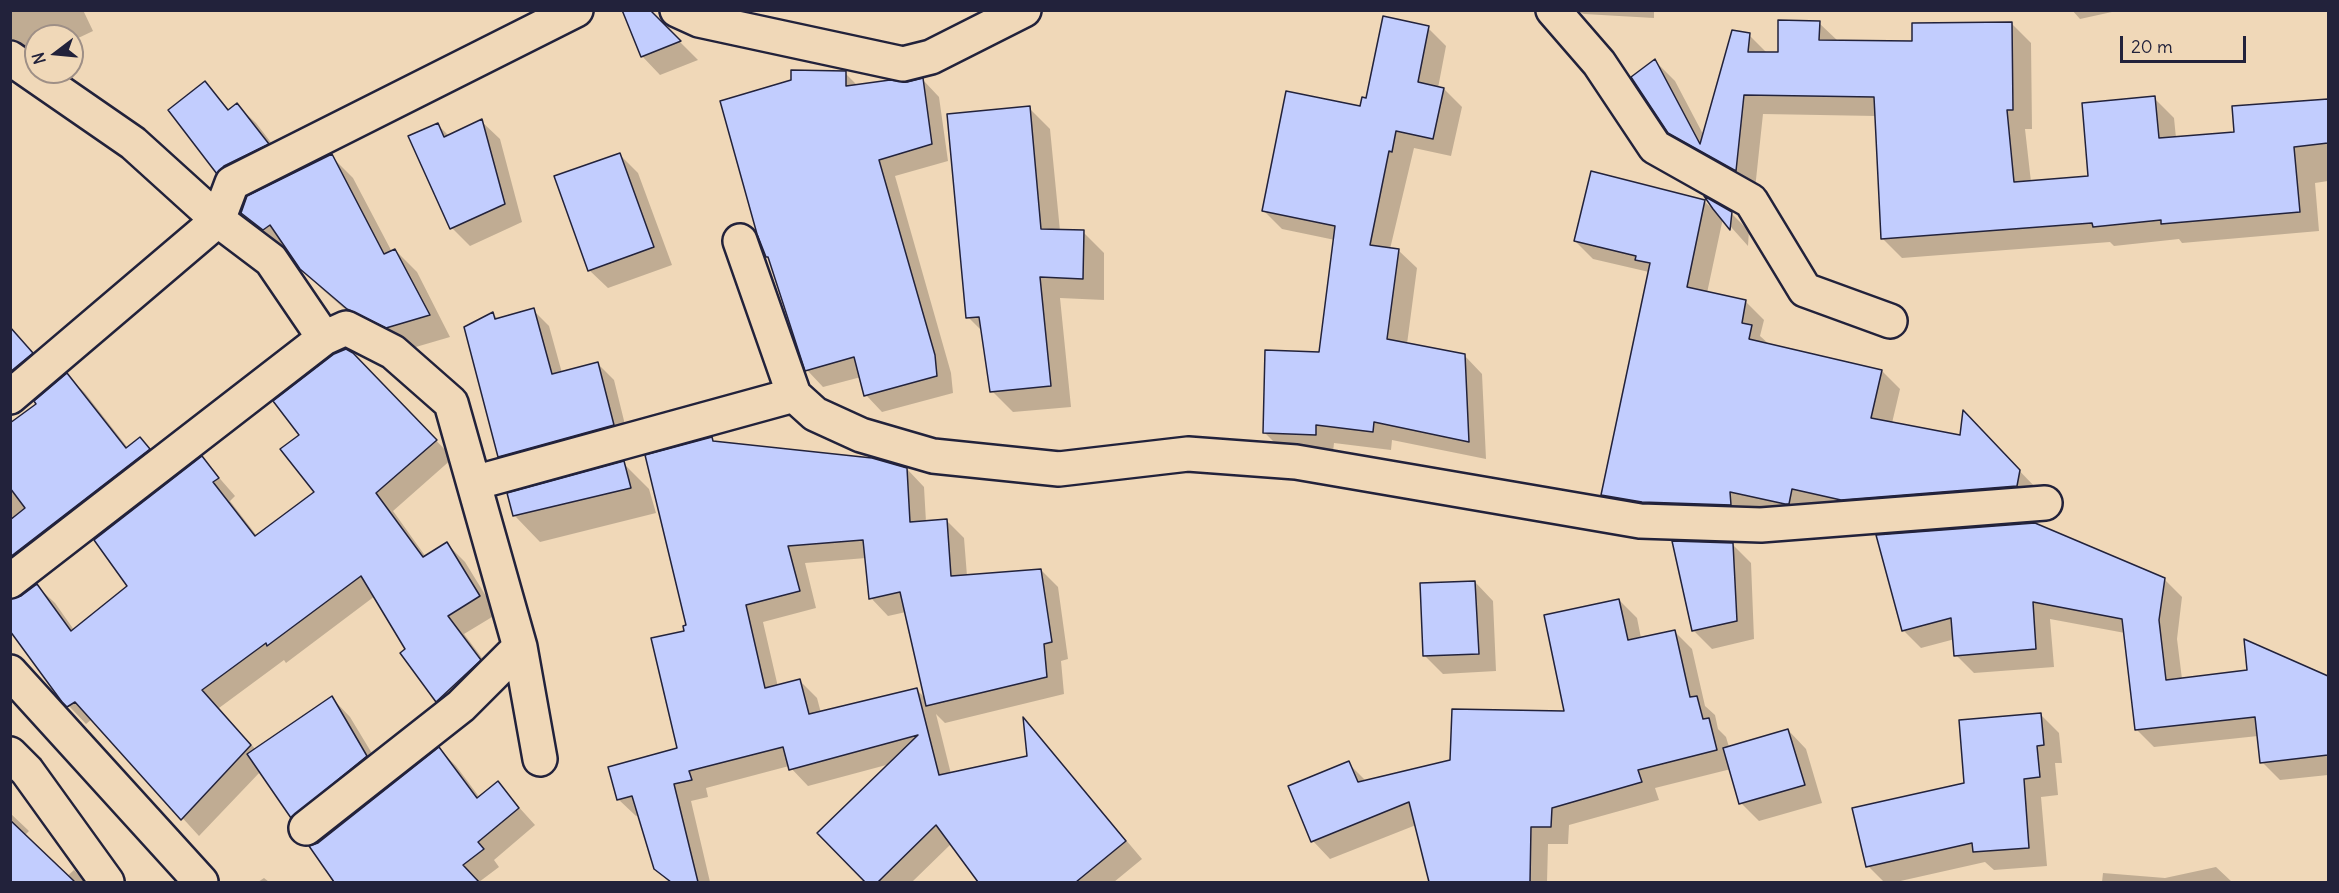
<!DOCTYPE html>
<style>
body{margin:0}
#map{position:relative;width:2339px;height:893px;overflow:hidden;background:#f0d8b8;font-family:Delius,sans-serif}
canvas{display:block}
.frame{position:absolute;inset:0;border:12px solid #22223b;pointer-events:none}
.north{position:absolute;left:24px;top:24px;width:60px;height:60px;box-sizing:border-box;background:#f0d8b8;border:2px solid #9e8f86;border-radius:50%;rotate:254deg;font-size:16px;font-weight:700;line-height:24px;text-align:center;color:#22223b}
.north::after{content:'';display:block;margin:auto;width:21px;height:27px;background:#22223b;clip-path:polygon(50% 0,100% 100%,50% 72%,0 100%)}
.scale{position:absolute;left:2120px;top:36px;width:126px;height:27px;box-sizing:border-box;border:3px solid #22223b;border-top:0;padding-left:8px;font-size:18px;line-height:21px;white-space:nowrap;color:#22223b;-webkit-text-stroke:4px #f0d8b8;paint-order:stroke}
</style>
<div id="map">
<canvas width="2339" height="893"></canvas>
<div class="frame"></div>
<div class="north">N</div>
<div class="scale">20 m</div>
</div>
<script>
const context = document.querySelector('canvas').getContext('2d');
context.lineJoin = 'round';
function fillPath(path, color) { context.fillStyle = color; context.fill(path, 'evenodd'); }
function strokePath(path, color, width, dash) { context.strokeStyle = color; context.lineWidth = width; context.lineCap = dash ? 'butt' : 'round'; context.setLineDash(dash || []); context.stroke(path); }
const shadow = new Path2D(`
 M 10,10 L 83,10 L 93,31 L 72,41 L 72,36 L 36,36 L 36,46 L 25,51 L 10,37 Z
 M 648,10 L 698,60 L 660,75 L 642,56 Z
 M 1573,10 L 1654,10 L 1654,18 L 1584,14 Z
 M 2072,10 L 2121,10 L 2080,19 Z
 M 1819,23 L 1838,41 L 1914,42 L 2011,23 L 2031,43 L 2032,129 L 2025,129 L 2031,182 L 2090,177 L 2154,98 L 2174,118 L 2176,138 L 2236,134 L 2233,107 L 2328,100 L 2328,181 L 2315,183 L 2319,231 L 2182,243 L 2179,239 L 2114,246 L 2110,242 L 1902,258 L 1882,238 L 1876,116 L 1763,114 L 1755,189 L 1690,152 L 1669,132 L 1655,61 L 1675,81 L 1704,136 L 1749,35 L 1768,54 L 1779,54 Z
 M 1428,28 L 1446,46 L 1438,88 L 1444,89 L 1462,107 L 1451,156 L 1414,148 L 1390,249 L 1398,250 L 1417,268 L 1407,344 L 1464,355 L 1482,374 L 1486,459 L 1392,440 L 1391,450 L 1334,443 L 1333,452 L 1282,450 L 1264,432 L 1321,353 L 1335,240 L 1282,229 L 1264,211 L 1361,108 Z
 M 845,73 L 858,86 L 907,84 L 923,80 L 939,97 L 948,161 L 895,176 L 951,373 L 953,393 L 882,412 L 866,395 L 861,377 L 823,387 L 807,370 L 771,261 L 767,257 Z
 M 205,83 L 230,111 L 237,105 L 256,123 L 286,162 L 236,191 L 218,173 Z
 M 1029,108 L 1050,129 L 1060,231 L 1083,232 L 1104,253 L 1104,300 L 1060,298 L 1071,407 L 1013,412 L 992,391 L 983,332 L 968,317 Z
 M 481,121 L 500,139 L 522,222 L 470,246 L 452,228 L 438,125 L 449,136 Z
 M 620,155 L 638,173 L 672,265 L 608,288 L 589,270 Z
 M 331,156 L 353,178 L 392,252 L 395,250 L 417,272 L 450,337 L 409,349 L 370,331 L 324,291 L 301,268 L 288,249 L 286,251 L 267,237 L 244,214 Z
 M 1705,202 L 1717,213 L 1731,213 L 1749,231 L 1748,246 L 1723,218 L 1707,293 L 1746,302 L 1764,320 L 1760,336 L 1770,345 L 1882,371 L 1900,389 L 1892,423 L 1961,436 L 1980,430 L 2037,489 L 1807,522 L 1620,513 L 1602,495 L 1649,272 L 1593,259 L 1575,241 Z
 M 533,310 L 549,326 L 562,373 L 598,364 L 614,380 L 629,441 L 515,472 L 499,456 L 493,314 L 498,319 Z
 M 10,327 L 50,372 L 28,391 L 10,373 Z
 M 371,373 L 453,458 L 393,511 L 426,557 L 447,544 L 465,562 L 497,614 L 464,634 L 497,678 L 454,719 L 437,701 L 375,596 L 286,663 L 284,660 L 219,708 L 256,750 L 332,698 L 350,717 L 385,775 L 310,836 L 292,817 L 261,771 L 199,836 L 92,719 L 86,724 L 69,706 L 10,628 L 13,601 L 37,586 L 55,603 L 74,630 L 130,586 L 202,458 L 235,496 L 230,501 L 257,536 L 316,492 Z
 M 67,375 L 85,393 L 128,448 L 140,439 L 158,457 L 10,591 L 10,425 L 38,404 Z
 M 712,439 L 716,443 L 907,469 L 924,487 L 926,522 L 946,520 L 964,538 L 967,576 L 1041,570 L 1058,587 L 1068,659 L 1061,661 L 1064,694 L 945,723 L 936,714 L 951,774 L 1028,757 L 1025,721 L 1142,859 L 1114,882 L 980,882 L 951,844 L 912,882 L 867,882 L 819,833 L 890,764 L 808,786 L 789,766 L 706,788 L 708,797 L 691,801 L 710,882 L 669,882 L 655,868 L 639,815 L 636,816 L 618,799 L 678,749 L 686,632 ZM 866,558 L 871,598 L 888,616 L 906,612 L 926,699 L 917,690 L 821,713 L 817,698 L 800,681 L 778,687 L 763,622 L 816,608 L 805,563 Z
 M 623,463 L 649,489 L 656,513 L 540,542 L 515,516 Z
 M 1878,536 L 2164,579 L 2182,597 L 2177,639 L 2182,679 L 2249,672 L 2246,642 L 2328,678 L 2328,775 L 2280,780 L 2262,762 L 2258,736 L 2154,747 L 2136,729 L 2125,633 L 2050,619 L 2054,667 L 1974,673 L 1956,655 L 1955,639 L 1921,648 L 1903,630 Z
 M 1732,544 L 1751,563 L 1754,639 L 1712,649 L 1693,630 Z
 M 1475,582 L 1493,601 L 1496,671 L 1443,674 L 1425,656 Z
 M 1619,600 L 1637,618 L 1641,638 L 1674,631 L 1692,649 L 1705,706 L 1715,715 L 1718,729 L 1726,737 L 1729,747 L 1788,730 L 1806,749 L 1822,803 L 1759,821 L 1741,803 L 1731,769 L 1655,788 L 1659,800 L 1569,825 L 1568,844 L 1548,844 L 1547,882 L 1430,882 L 1416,825 L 1330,859 L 1313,841 L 1348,763 L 1366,781 L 1452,762 L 1566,712 Z
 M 2041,715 L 2059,733 L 2062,763 L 2055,763 L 2058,795 L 2041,797 L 2047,866 L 1994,870 L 1985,862 L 1896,882 L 1884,882 L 1868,866 L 1966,784 Z
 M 439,749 L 456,766 L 480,798 L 497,783 L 535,825 L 494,860 L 499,867 L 479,882 L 335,882 L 312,847 Z
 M 10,813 L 29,831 L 24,836 L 49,860 L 26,882 L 10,882 Z
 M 2216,867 L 2232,882 L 2102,882 L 2103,873 L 2165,878 Z
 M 74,870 L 86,882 L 61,882 Z
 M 264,878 L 269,882 L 258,882 Z`);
const building = new Path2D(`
 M 622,10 L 650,10 L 681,41 L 641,57 Z
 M 1383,16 L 1429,26 L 1418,82 L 1444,88 L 1433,139 L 1396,131 L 1392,152 L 1389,151 L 1370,245 L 1399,249 L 1387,339 L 1465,354 L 1469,442 L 1374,422 L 1373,432 L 1316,425 L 1316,435 L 1263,433 L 1265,350 L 1319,352 L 1335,226 L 1262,211 L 1286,91 L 1360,106 L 1362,97 L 1366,98 Z
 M 1778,20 L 1820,21 L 1819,40 L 1912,41 L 1912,23 L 2012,22 L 2013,110 L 2007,110 L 2014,182 L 2088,176 L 2082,103 L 2155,96 L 2159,138 L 2234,132 L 2232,106 L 2328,99 L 2328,143 L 2294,147 L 2300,212 L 2161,224 L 2161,220 L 2093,227 L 2092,223 L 1881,239 L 1874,97 L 1744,95 L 1736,171 L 1668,133 L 1631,77 L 1655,59 L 1700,144 L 1732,30 L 1750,33 L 1748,52 L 1778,52 Z
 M 791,70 L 846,71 L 846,86 L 890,80 L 907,82 L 923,78 L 932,144 L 879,160 L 935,355 L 937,376 L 864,396 L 854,357 L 805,371 L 768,257 L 766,257 L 757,234 L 720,101 L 791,80 Z
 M 205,81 L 228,110 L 237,103 L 269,144 L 224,166 L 217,174 L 168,110 Z
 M 1030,106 L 1041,229 L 1084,230 L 1083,279 L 1040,277 L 1051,386 L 990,392 L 979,317 L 966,318 L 947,114 Z
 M 482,119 L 505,204 L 450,229 L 408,136 L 438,123 L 444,137 Z
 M 620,153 L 654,247 L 588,271 L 554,176 Z
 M 332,154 L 384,254 L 395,249 L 430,315 L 386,328 L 347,309 L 300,269 L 270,225 L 263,230 L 241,213 L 247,196 Z
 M 1591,171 L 1705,200 L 1687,287 L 1746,300 L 1742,323 L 1752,325 L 1749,339 L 1882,370 L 1871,418 L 1960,435 L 1963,410 L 2020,470 L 2017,486 L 1841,500 L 1792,489 L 1789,504 L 1785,504 L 1730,492 L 1731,505 L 1642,502 L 1601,495 L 1650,263 L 1635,260 L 1636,256 L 1574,241 Z
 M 1704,196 L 1732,212 L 1730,230 L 1713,209 Z
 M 534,308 L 552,374 L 598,362 L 614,425 L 498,457 L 464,327 L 493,312 L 495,319 Z
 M 10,327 L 33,353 L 10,372 Z
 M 346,349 L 353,353 L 437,440 L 376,493 L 423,557 L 447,542 L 480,596 L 448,616 L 481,660 L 436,702 L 400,653 L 405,649 L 361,576 L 267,646 L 266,643 L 202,690 L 251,745 L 181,820 L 75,702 L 67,707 L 62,702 L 10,631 L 10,599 L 21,596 L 37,584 L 71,631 L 127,586 L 94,540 L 202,456 L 219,478 L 213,482 L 255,536 L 314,492 L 280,449 L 299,435 L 273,401 L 334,354 Z
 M 67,373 L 126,448 L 140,437 L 150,449 L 10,557 L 10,520 L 25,508 L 10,488 L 10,423 L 36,404 L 34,401 Z
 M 712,437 L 713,441 L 872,458 L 907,468 L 910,522 L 947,519 L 951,576 L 1041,569 L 1052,642 L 1044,644 L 1047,677 L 926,706 L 900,592 L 869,599 L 863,540 L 788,546 L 800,591 L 746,605 L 765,688 L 800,679 L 809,714 L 917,688 L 939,775 L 1027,756 L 1023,717 L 1126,841 L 1076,882 L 978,882 L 936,825 L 878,882 L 865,882 L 817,833 L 918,735 L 789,770 L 783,747 L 689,771 L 692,780 L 674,784 L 698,882 L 671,882 L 654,869 L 632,796 L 617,800 L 608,767 L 677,748 L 651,638 L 684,631 L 683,626 L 686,625 L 645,455 Z
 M 624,461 L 631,488 L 513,516 L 507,493 Z
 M 2035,523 L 2165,578 L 2159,620 L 2166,680 L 2247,670 L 2244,639 L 2328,676 L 2328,755 L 2260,763 L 2255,717 L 2135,730 L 2122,619 L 2033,602 L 2036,649 L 1954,656 L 1951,618 L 1902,631 L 1876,535 Z
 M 1672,541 L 1733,543 L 1737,621 L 1692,631 Z
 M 1475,581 L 1479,654 L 1423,656 L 1420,583 Z
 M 1619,599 L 1628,640 L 1675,630 L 1690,697 L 1697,696 L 1703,719 L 1709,718 L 1717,750 L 1638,770 L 1642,782 L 1552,808 L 1551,827 L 1531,827 L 1530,882 L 1429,882 L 1409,802 L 1311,842 L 1288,786 L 1349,761 L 1358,782 L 1450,760 L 1452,709 L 1564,711 L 1544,615 Z
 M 332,696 L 367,756 L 291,818 L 247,754 Z
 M 2041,713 L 2044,745 L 2037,746 L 2040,777 L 2024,779 L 2029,848 L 1973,852 L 1972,843 L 1866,867 L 1852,808 L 1964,783 L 1959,720 Z
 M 1788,729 L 1805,785 L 1739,804 L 1723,748 Z
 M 439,747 L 477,798 L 498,781 L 519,808 L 478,842 L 484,849 L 463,865 L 479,882 L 334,882 L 309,846 L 318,843 Z
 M 10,820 L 75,882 L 10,882 Z`);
const street = new Path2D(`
 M 677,10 L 699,20 L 903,64 L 931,57 L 1024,10
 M 1553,10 L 1599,63 L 1655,147 L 1751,201 L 1805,290 L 1890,321
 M 10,58 L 133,143 L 218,220 L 271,260 L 324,338 L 346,328 L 393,352 L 451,403 L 520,647 L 540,759
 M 740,241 L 794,395 L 815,414 L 861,435 L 933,456 L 1059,469 L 1188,454 L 1296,462 L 1640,521 L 1761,525 L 2045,503
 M 10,397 L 218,220 L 232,183 L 576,10
 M 474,483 L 794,395
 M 10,581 L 324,338
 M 10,672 L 201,882
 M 10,754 L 27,771 L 107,882
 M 306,828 L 461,706 L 520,647`);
fillPath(shadow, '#0003');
fillPath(building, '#c2cdfe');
strokePath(building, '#22223b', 1.5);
strokePath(street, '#22223b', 38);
strokePath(street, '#f0d8b8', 33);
</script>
